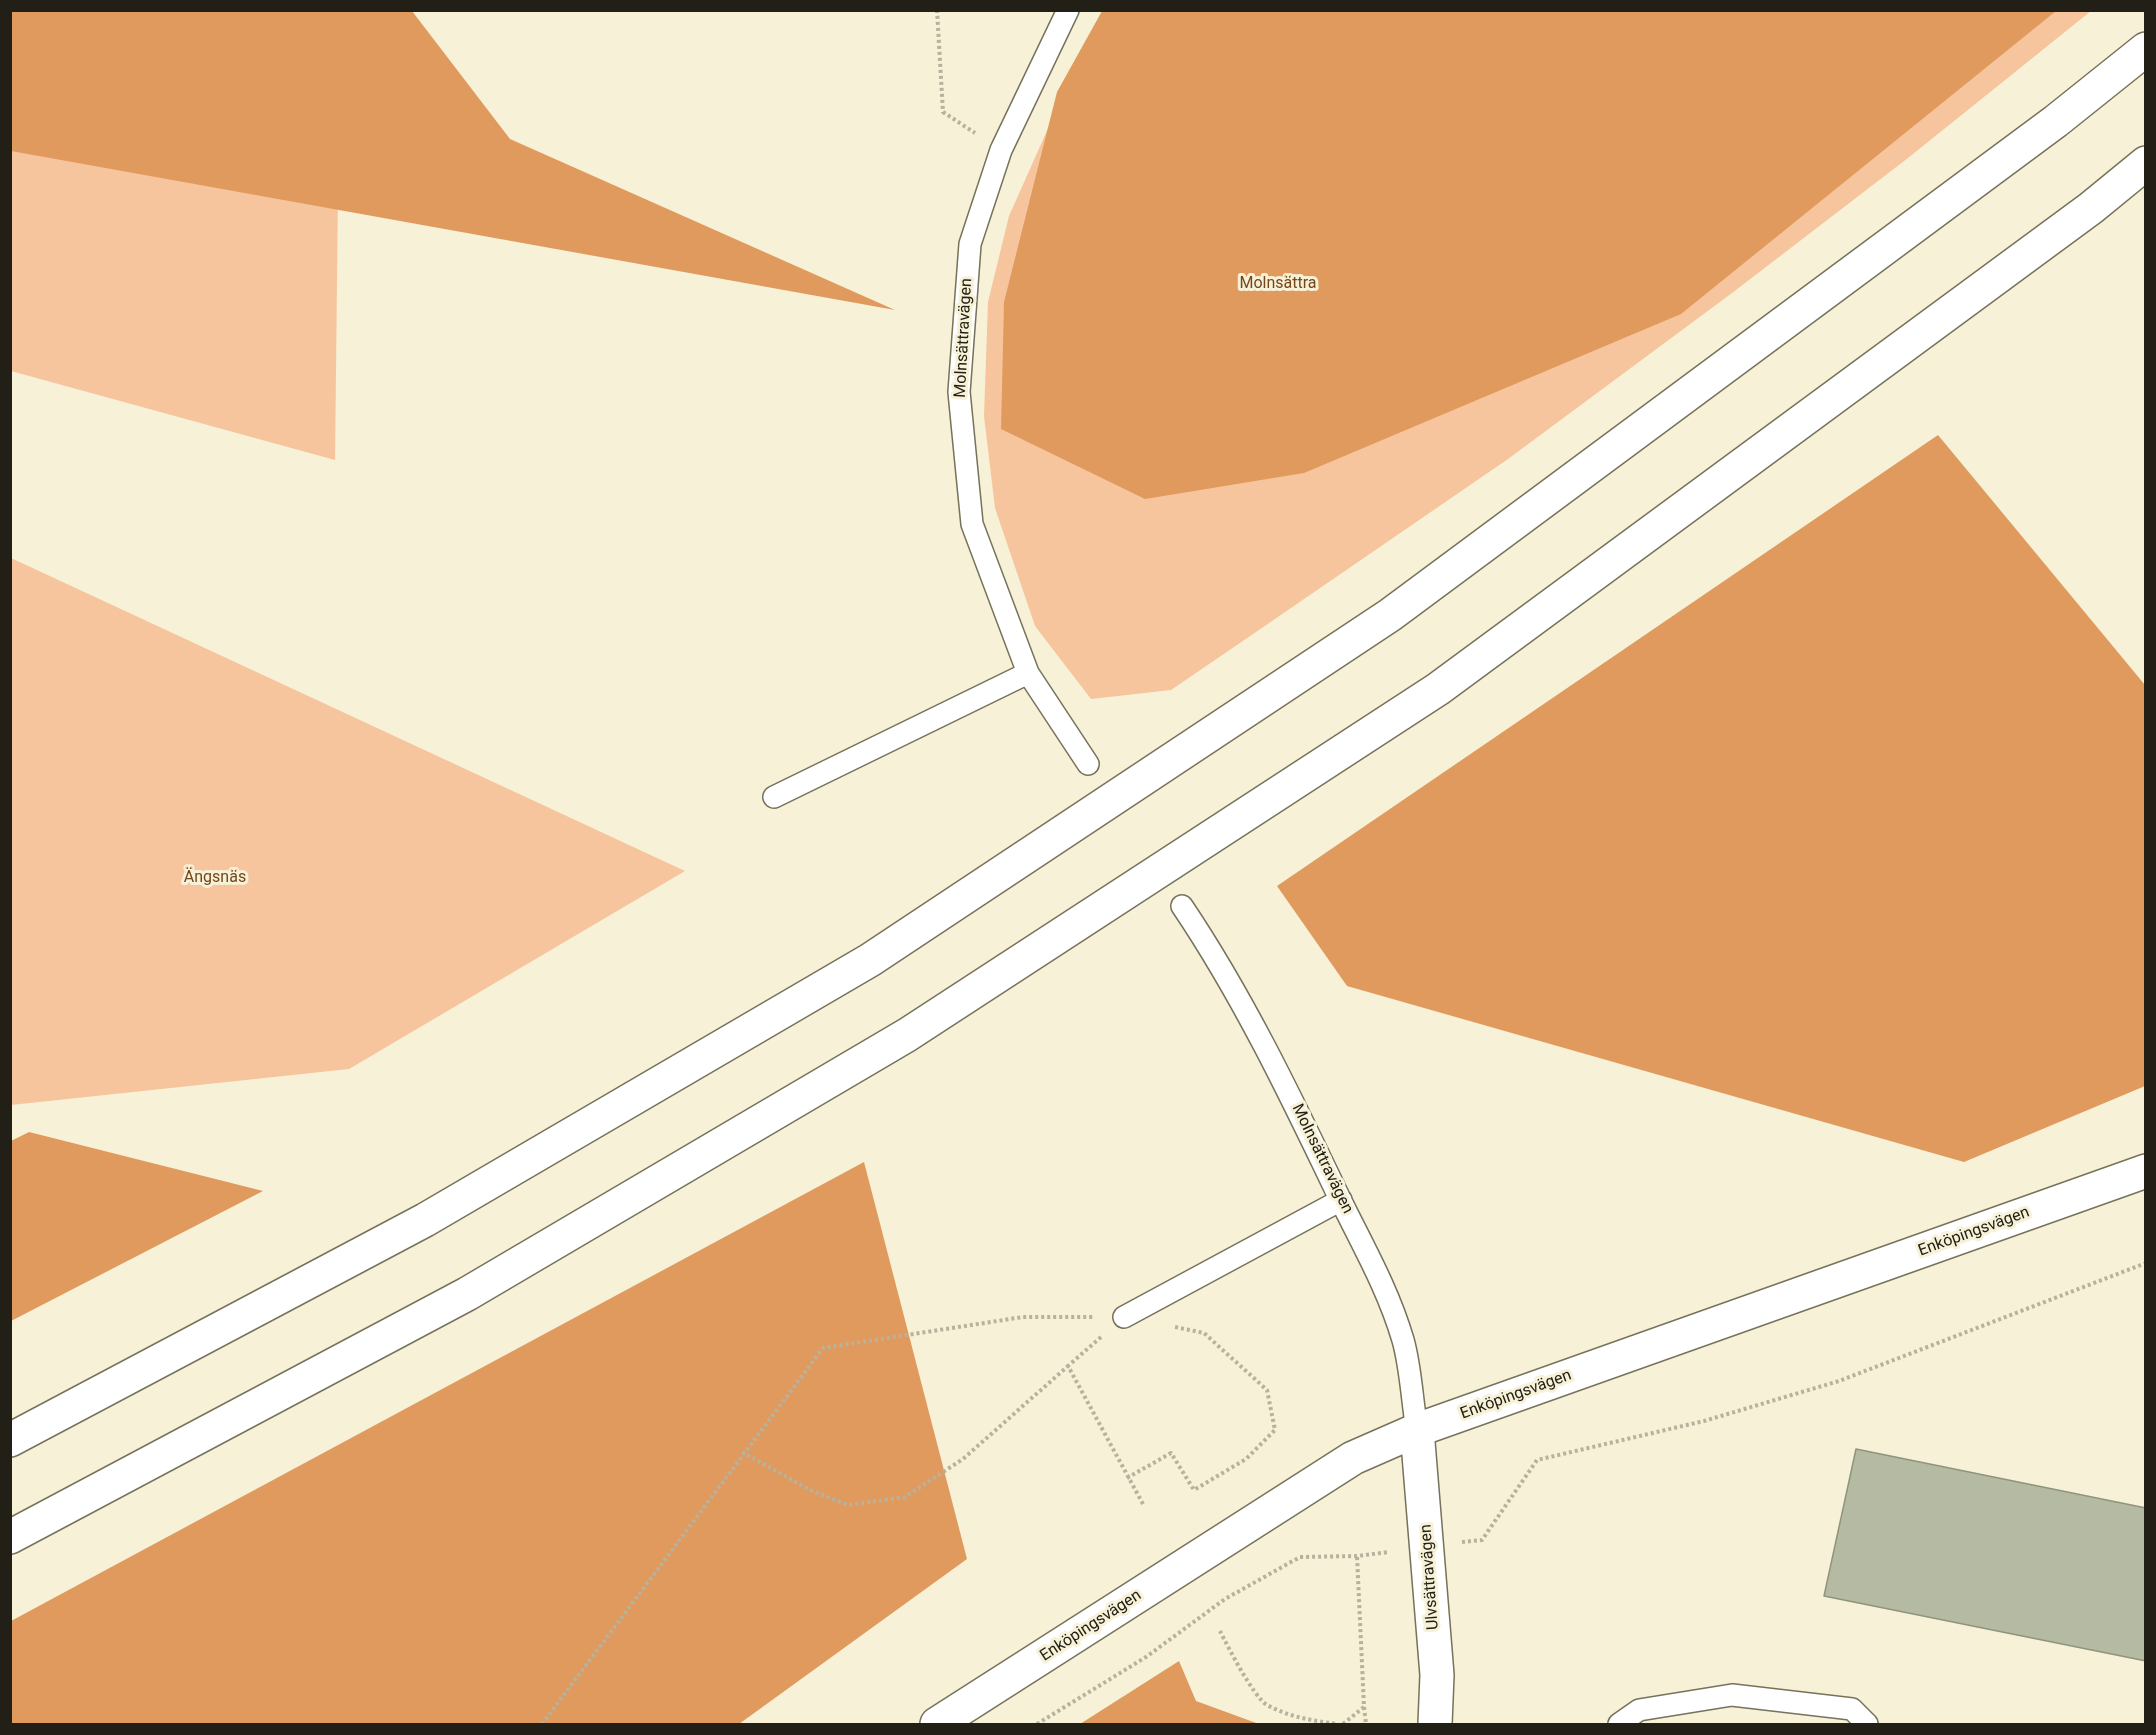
<!DOCTYPE html>
<meta charset="utf-8">
<style>
body{margin:0}
#map{position:relative;width:2156px;height:1735px;overflow:hidden;background:#f6f1d7;font-family:Roboto,sans-serif}
canvas{display:block}
.frame{position:absolute;inset:0;border:12px solid #222016;pointer-events:none}
</style>
<div id="map">
<canvas width="2156" height="1735"></canvas>
<div class="frame"></div>
</div>
<script>
const context = document.querySelector('canvas').getContext('2d');
context.lineJoin = 'round';
function fillPath(path, color) { context.fillStyle = color; context.fill(path, 'evenodd'); }
function strokePath(path, color, width, dash) { context.strokeStyle = color; context.lineWidth = width; context.lineCap = dash ? 'butt' : 'round'; context.setLineDash(dash || []); context.stroke(path); }
function drawText(font, color, halo, rows, align = 'center') {
  context.font = font + ' Roboto,sans-serif'; context.lineWidth = 6; context.setLineDash([]); context.textBaseline = 'middle'; context.strokeStyle = halo; context.fillStyle = color; for (const [text, x, y, turn = 0] of rows) {
    context.save(); context.translate(x, y); context.rotate((+turn || 0) * Math.PI / 180); context.textAlign = isNaN(turn) ? turn : align; if (halo) context.strokeText(text, 0, 0); context.fillText(text, 0, 0); context.restore();
  }
}
const green = new Path2D(`
 M 10,11 L 340,11 L 335,460 L 11,371 Z
 M 1106,11 L 2091,11 L 1908,158 L 1732,293 L 1508,459 L 1256,632 L 1171,690 L 1091,699 L 1035,626 L 995,508 L 984,416 L 988,302 L 1009,216 L 1054,115 Z
 M 11,558 L 685,871 L 349,1069 L 11,1105 Z`);
const forest = new Path2D(`
 M 10,11 L 412,11 L 510,139 L 895,310 L 11,151 Z
 M 1102,11 L 1102,10 L 2056,11 L 1681,314 L 1304,473 L 1145,499 L 1001,429 L 1004,302 L 1057,92 Z
 M 1938,435 L 2145,685 L 2145,1086 L 1964,1162 L 1347,986 L 1277,886 Z
 M 29,1132 L 263,1191 L 11,1321 L 11,1141 Z
 M 864,1162 L 967,1559 L 739,1724 L 11,1724 L 11,1621 Z
 M 1179,1661 L 1196,1701 L 1259,1724 L 1080,1724 Z`);
const building = new Path2D(`
 M 1856,1449 L 2146,1508 L 2146,1661 L 1824,1596 Z`);
const path = new Path2D(`
 M 937,10 L 943,112 L 975,133
 M 1101,1337 L 1068,1366 L 1143,1504
 M 742,1452 L 810,1490 L 848,1505 L 905,1497 L 963,1459 L 1068,1366
 M 1127,1478 L 1171,1453 L 1194,1490 L 1246,1459 L 1275,1430 L 1267,1390 L 1204,1333 L 1175,1327
 M 1462,1542 L 1482,1540 L 1537,1460 L 1704,1421 L 1839,1381 L 2146,1263
 M 1220,1631 C 1228,1647 1253,1696 1267,1705 C 1289,1717 1314,1721 1338,1724
 M 1364,1707 L 1366,1724
 M 542,1724 L 823,1348 L 1023,1317 L 1094,1317
 M 1037,1724 L 1146,1657 L 1225,1599 L 1300,1557 L 1357,1556 L 1389,1552
 M 1343,1724 L 1364,1707 L 1357,1556`);
const lane = new Path2D(`
 M 1068,10 L 1001,150 L 970,244 L 959,392 L 972,524 L 1028,673 L 1088,764
 M 774,797 L 1028,673
 M 1182,906 C 1244,998 1292,1099 1340,1199 C 1363,1246 1388,1289 1403,1340 C 1411,1368 1412,1401 1417,1430
 M 1124,1317 L 1341,1200
 M 1619,1724 L 1639,1710 L 1732,1695 L 1852,1709 L 1867,1724`);
const street = new Path2D(`
 M 1417,1430 L 1437,1675 L 1435,1724`);
const secondary = new Path2D(`
 M 937,1724 L 1353,1458 L 1417,1430 L 2146,1171`);
const highway = new Path2D(`
 M 10,1440 L 425,1220 L 870,960 L 1390,615 L 2056,121 L 2146,49
 M 10,1537 L 467,1294 L 907,1035 L 1438,689 L 2091,208 L 2146,163`);
const parkNames = [
 ["Molnsättra",1278,284],
 ["Ängsnäs",215,878]
];
const streetNames = [
 ["Molnsättravägen",964,338,-87],
 ["Molnsättravägen",1322,1159,64],
 ["Enköpingsvägen",1974,1232,-20],
 ["Enköpingsvägen",1516,1395,-20],
 ["Ulvsättravägen",1430,1577,-94],
 ["Enköpingsvägen",1091,1626,-33]
];
fillPath(green, '#f6c59d');
fillPath(forest, '#e09a5d');
fillPath(building, '#b4bba2');
strokePath(building, '#8f957d', 1.5);
strokePath(lane, '#76725b', 24);
strokePath(street, '#76725b', 36);
strokePath(secondary, '#76725b', 36);
strokePath(highway, '#76725b', 36);
strokePath(path, '#b6b29d', 4, [3, 3]);
strokePath(lane, '#fff', 21);
strokePath(street, '#fff', 33);
strokePath(secondary, '#fff', 33);
strokePath(highway, '#fff', 33);
drawText('16px', '#75461a', '#f6f1d7', parkNames);
drawText('16px', '#222016', '#f6f1d7', streetNames);
</script>
